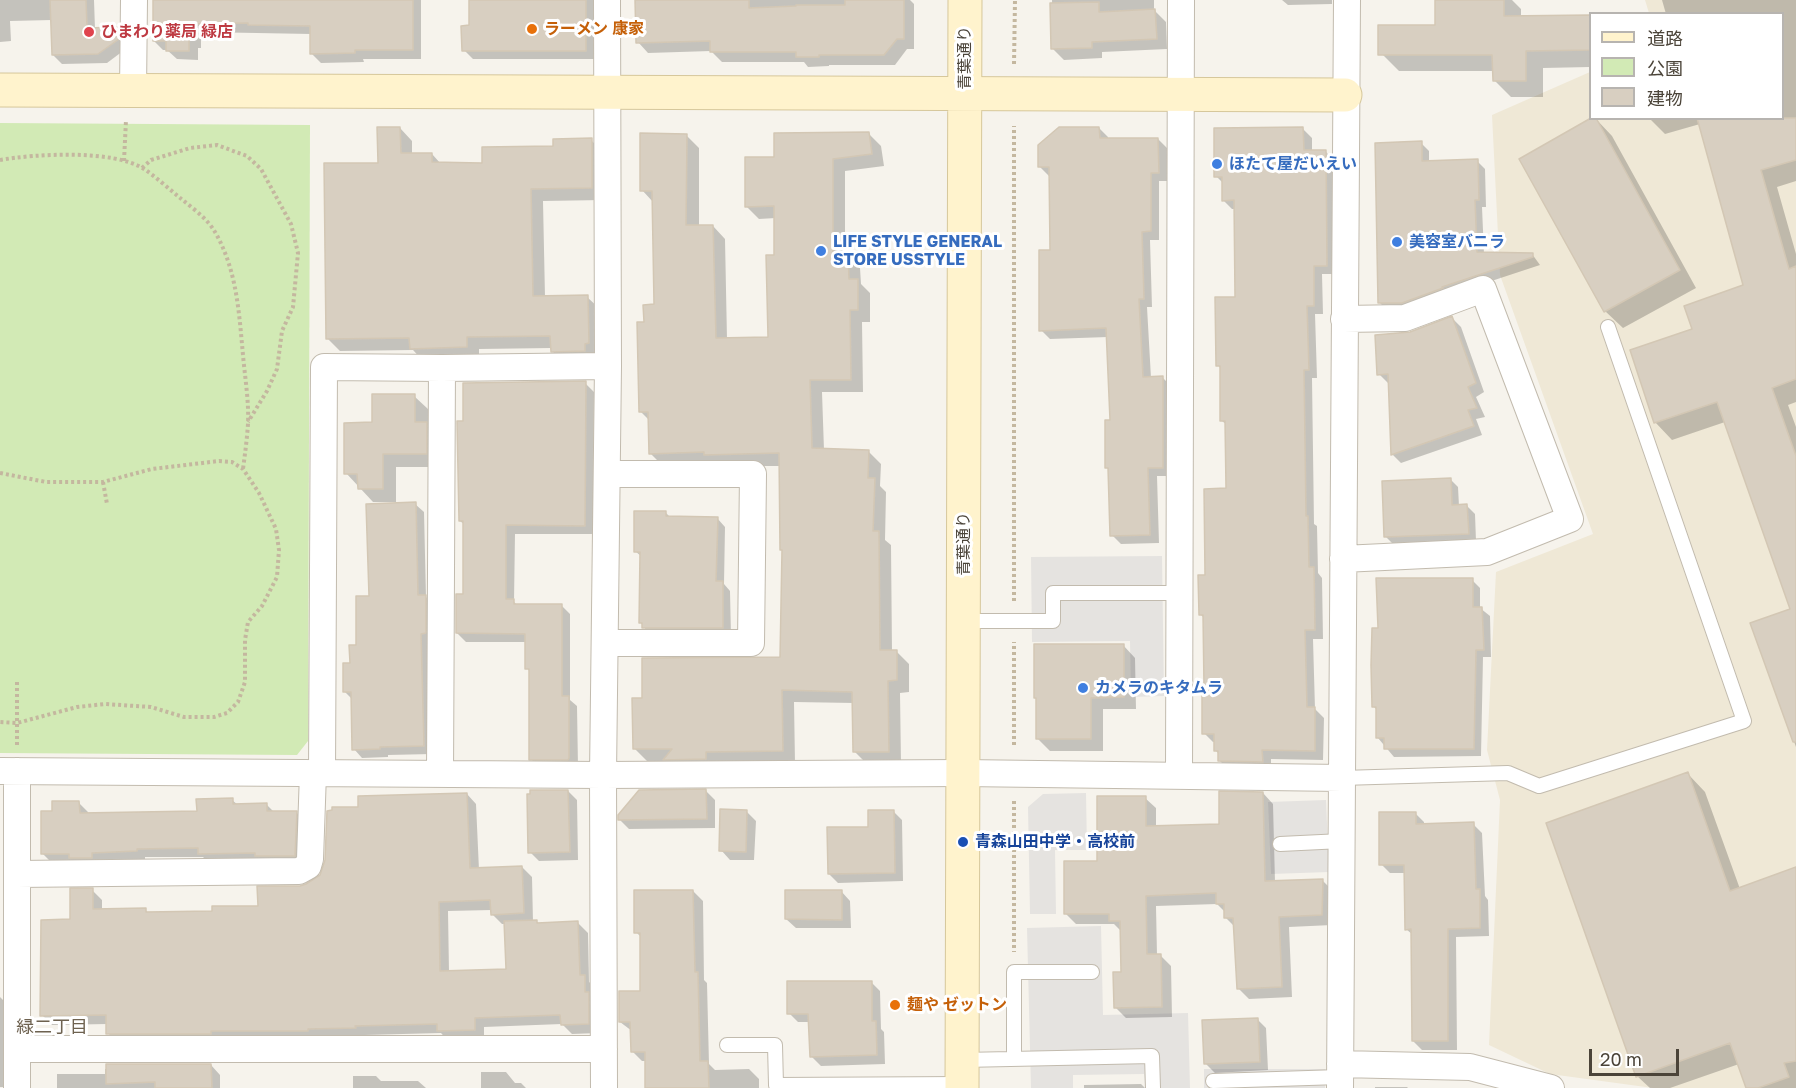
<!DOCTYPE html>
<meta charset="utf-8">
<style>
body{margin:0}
#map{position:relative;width:1796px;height:1088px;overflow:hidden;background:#f6f3ec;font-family:"Golos Text","Noto Sans JP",sans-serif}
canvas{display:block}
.legend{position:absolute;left:1589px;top:12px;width:195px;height:108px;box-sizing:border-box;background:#fff;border:2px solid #b7b4b0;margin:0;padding:8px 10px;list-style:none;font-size:18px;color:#4b4439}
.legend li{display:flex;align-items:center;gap:12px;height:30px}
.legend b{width:30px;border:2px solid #b7b4b0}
.scale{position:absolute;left:1589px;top:1049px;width:90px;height:27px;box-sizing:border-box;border:3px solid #4b4439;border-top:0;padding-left:8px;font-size:18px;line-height:21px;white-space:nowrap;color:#4b4439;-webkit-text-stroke:4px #fff;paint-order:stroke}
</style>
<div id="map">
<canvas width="1796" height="1088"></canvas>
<ul class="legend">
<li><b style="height:8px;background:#fff3cd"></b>道路</li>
<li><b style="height:16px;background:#d2eab5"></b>公園</li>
<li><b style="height:16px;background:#d8cfc1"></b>建物</li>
</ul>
<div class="scale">20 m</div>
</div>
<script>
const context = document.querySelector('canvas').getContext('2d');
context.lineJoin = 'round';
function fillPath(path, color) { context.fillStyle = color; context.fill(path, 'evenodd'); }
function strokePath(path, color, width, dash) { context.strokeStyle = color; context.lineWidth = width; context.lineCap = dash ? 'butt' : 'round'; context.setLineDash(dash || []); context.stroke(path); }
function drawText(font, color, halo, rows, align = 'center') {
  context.font = font + ' "Golos Text","Noto Sans JP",sans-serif'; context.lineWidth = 6; context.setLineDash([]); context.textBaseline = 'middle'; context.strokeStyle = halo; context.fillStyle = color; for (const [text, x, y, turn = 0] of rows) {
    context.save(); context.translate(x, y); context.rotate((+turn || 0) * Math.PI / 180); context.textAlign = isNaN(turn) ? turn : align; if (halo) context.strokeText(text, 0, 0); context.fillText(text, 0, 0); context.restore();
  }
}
const education = new Path2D(`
 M 1645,0 L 1796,0 L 1796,1088 L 1653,1088 L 1550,1074 L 1489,1045 L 1500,800 L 1487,750 L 1496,572 L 1593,534 L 1500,275 L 1492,115 L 1590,72 L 1590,118 L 1782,118 L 1782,14 L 1649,13 Z`);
const green = new Path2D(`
 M 0,123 L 310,125 L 308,741 L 297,755 L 0,753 Z`);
const parking = new Path2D(`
 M 1162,556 L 1164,696 L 1131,697 L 1130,641 L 1032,642 L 1031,557 Z
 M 1086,793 L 1087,850 L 1055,850 L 1056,914 L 1030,914 L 1028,807 L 1043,794 Z
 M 1326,800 L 1329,872 L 1271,874 L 1268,802 Z
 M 1101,926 L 1103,1015 L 1188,1013 L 1190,1088 L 1145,1088 L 1144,1074 L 1073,1075 L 1073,1088 L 1031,1088 L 1027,928 Z
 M 1204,1069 L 1325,1069 L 1325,1088 L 1204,1088 Z`);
const shadow = new Path2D(`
 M 0,0 L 94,0 L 95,29 L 118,28 L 127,37 L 127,48 L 107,63 L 62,64 L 53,55 L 52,20 L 10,21 L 11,41 L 0,42 Z
 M 154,0 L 421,0 L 421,59 L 363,59 L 364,62 L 321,63 L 312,54 L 311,34 L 201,32 L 201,48 L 198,48 L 198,60 L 177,59 L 167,50 L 163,50 L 154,41 Z
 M 470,0 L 595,0 L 594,59 L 473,59 L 464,50 L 471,27 Z
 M 637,0 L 910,0 L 914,4 L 914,49 L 907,49 L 895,65 L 829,65 L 829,66 L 808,67 L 804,62 L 722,62 L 711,51 L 648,53 L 638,42 Z
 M 1052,0 L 1154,0 L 1154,10 L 1166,22 L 1167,49 L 1102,52 L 1102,58 L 1064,60 L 1053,49 Z
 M 1282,0 L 1332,0 L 1332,4 L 1288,5 Z
 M 1437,0 L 1512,0 L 1521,9 L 1521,17 L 1590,17 L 1590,67 L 1543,68 L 1543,97 L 1511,97 L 1494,80 L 1494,71 L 1399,71 L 1382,54 L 1437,27 Z
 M 1662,0 L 1796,0 L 1796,181 L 1777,187 L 1796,254 L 1796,402 L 1788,405 L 1796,427 L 1796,747 L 1752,624 L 1792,610 L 1725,422 L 1672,440 L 1655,422 L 1694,330 L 1745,286 L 1700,124 L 1665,134 L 1649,118 L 1782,118 L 1782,14 L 1666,14 Z
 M 1595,118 L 1612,136 L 1696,288 L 1623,328 L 1605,311 Z
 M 400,128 L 412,141 L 412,154 L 432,154 L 441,164 L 484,164 L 591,140 L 603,152 L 604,200 L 543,201 L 545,297 L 587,297 L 600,309 L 601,355 L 565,363 L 552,351 L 552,348 L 479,349 L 479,359 L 423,361 L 413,350 L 340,351 L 328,339 L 380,164 Z
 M 1099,128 L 1108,137 L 1108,140 L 1158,139 L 1167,148 L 1167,181 L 1159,181 L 1159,240 L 1150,240 L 1152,307 L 1147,307 L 1151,378 L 1163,378 L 1172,387 L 1172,476 L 1157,476 L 1159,543 L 1121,544 L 1112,535 L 1110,470 L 1107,467 L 1112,421 L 1108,337 L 1050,339 L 1041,330 L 1051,251 L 1051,176 L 1049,176 L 1040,167 Z
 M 1303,129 L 1312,138 L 1312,152 L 1325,151 L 1334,160 L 1336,274 L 1322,274 L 1323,314 L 1315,314 L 1317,378 L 1312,378 L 1314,524 L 1317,526 L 1318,573 L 1322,578 L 1323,639 L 1313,639 L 1315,709 L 1324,718 L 1323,760 L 1271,759 L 1271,770 L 1229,770 L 1220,761 L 1220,755 L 1216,751 L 1216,742 L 1213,742 L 1204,733 L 1206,689 L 1204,618 L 1200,614 L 1227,490 L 1227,425 L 1222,421 L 1221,369 L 1218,365 L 1236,298 L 1236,209 L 1232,209 L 1223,200 L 1223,183 L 1216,176 Z
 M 869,134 L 881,146 L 884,166 L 845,171 L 845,255 L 848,255 L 860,268 L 861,284 L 870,293 L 870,322 L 862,322 L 863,392 L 822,392 L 824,450 L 868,451 L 881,464 L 880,486 L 886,492 L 885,540 L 891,545 L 892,652 L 896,651 L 909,664 L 909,692 L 900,693 L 901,764 L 867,764 L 855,752 L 854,703 L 794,702 L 795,763 L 677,772 L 667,761 L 647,761 L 635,749 L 643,700 L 781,658 L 784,551 L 781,466 L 663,466 L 651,454 L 649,420 L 641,412 L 645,323 L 656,306 L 653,202 L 642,190 L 686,135 L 699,148 L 699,226 L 713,226 L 725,239 L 727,339 L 769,338 L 776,257 L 776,218 L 759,219 L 746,206 L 775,159 Z
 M 1421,143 L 1429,151 L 1429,163 L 1477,161 L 1485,169 L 1486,207 L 1482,207 L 1484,254 L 1532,254 L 1540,265 L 1449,295 L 1388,311 L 1380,303 Z
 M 1452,318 L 1461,327 L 1484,392 L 1476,397 L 1485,417 L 1476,419 L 1482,435 L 1401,463 L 1392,454 L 1390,383 L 1388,383 L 1379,374 L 1410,334 Z
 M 585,383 L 594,392 L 593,534 L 515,534 L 514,602 L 518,606 L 561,605 L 570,614 L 570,700 L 577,706 L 578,767 L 540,768 L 531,759 L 530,672 L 527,668 L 526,642 L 466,642 L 457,633 L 464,595 L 465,525 L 460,521 Z
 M 414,396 L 428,409 L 428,425 L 440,437 L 440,467 L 396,467 L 396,502 L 373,502 L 346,473 L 374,424 Z
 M 1450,479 L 1458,487 L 1459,506 L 1467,506 L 1475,514 L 1476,541 L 1394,545 L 1386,537 Z
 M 415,504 L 424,512 L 426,597 L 434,605 L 432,754 L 388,755 L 388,757 L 362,758 L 354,749 L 352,699 L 345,692 L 370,598 Z
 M 666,513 L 670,517 L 717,518 L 725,527 L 724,584 L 730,591 L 731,636 L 651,636 L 640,622 L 642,557 L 635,551 Z
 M 1472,580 L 1480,588 L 1480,608 L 1490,616 L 1491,657 L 1483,657 L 1481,756 L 1394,757 L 1378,738 L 1377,710 L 1374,707 L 1379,630 Z
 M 1123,645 L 1135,658 L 1136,709 L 1103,709 L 1103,751 L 1050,751 L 1038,739 Z
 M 1688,774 L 1705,792 L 1740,889 L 1796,869 L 1796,1088 L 1748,1088 L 1739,1064 L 1670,1088 L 1650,1088 L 1637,1076 Z
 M 568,791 L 577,800 L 578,860 L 539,861 L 530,852 Z
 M 706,791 L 715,800 L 715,828 L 629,829 L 620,820 Z
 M 1263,793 L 1273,804 L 1275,882 L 1322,880 L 1333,891 L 1332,925 L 1289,927 L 1292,997 L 1249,999 L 1238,988 L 1235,927 L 1226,918 L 1225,912 L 1217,904 L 1156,906 L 1157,955 L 1160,955 L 1171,966 L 1172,1017 L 1126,1018 L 1116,1008 L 1122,973 L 1121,931 L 1114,924 L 1076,924 L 1065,913 L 1099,862 L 1145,798 L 1156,808 L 1156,827 L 1221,826 Z
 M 467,794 L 476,804 L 479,870 L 522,867 L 532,877 L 533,922 L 537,922 L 540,924 L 578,923 L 588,933 L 589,982 L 594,986 L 598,1033 L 572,1034 L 562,1024 L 484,1027 L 484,1039 L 448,1041 L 441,1033 L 365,1035 L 365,1038 L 117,1043 L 108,1033 L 108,1024 L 52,1025 L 42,1015 L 72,921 L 92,890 L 102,900 L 102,910 L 145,909 L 149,914 L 213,913 L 259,907 L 321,876 L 360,808 ZM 492,910 L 492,914 L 502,924 L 506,924 L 507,970 L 449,972 L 448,911 Z
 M 232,800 L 238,805 L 267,805 L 274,812 L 296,812 L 305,821 L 304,864 L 208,862 L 203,857 L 145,857 L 145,860 L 52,863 L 43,854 L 53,812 L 79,803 L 88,812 L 88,815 L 198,812 Z
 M 893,811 L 902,820 L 903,881 L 838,883 L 829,874 Z
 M 747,812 L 756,821 L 754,860 L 730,860 L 721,850 Z
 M 1415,813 L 1424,822 L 1424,825 L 1473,824 L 1482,833 L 1485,896 L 1488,900 L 1489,936 L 1456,937 L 1457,1050 L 1422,1050 L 1413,1041 L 1413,935 L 1406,929 L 1406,873 L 1390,873 L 1381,864 Z
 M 693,891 L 703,901 L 704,980 L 707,983 L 709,1064 L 715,1070 L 749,1069 L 759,1079 L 759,1088 L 646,1088 L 646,1061 L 642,1061 L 632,1051 L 632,1031 L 620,1022 L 642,993 L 641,937 L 636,932 Z
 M 841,891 L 850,901 L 851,928 L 796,928 L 786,919 Z
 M 871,982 L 880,991 L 881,1029 L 884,1032 L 885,1064 L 821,1066 L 812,1057 L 810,1022 L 798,1022 L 789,1013 Z
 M 0,997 L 4,1001 L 6,1087 L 0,1087 Z
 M 1257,1019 L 1266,1028 L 1268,1070 L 1215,1073 L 1206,1064 Z
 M 211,1065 L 220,1075 L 220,1088 L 57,1088 L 57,1074 L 105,1074 L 105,1069 Z
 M 481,1072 L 506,1072 L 515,1083 L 521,1083 L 526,1088 L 481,1088 Z
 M 353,1076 L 376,1076 L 381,1081 L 418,1081 L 426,1088 L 353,1088 Z
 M 1141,1084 L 1145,1088 L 1084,1088 L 1084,1085 Z
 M 1375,1087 L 1407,1087 L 1408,1088 L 1375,1088 Z`);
const building = new Path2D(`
 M 50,0 L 86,0 L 87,28 L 119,27 L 119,39 L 98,54 L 52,55 Z
 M 153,0 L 413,0 L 413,50 L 355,50 L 355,53 L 310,54 L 310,26 L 248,25 L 248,23 L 193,24 L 193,39 L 189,39 L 189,51 L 166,51 L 166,41 L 153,41 Z
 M 469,0 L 586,0 L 586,51 L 462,51 L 461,26 L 469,25 Z
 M 635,0 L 749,0 L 749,8 L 796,6 L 796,5 L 845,5 L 845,0 L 904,0 L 904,39 L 897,39 L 884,55 L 819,55 L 819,57 L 796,57 L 796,52 L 710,52 L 710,41 L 636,43 Z
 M 1435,0 L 1504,0 L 1504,16 L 1590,15 L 1590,50 L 1526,51 L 1526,81 L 1493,81 L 1492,55 L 1378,55 L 1378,25 L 1435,25 Z
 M 1099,2 L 1099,12 L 1155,9 L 1157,39 L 1092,42 L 1092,48 L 1051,49 L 1050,3 Z
 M 1591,118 L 1596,118 L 1680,270 L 1604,312 L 1519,159 Z
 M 1697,118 L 1796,118 L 1796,160 L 1761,170 L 1789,269 L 1796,266 L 1796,379 L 1772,388 L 1796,456 L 1796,742 L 1793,742 L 1750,623 L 1790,609 L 1717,402 L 1654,423 L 1630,350 L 1692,329 L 1684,306 L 1743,285 Z
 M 377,127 L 400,127 L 401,153 L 432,153 L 432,162 L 482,163 L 482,147 L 553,146 L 553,139 L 592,138 L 592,188 L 531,189 L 533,296 L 588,295 L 589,343 L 585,344 L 585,351 L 551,352 L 550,336 L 467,337 L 467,347 L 410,349 L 409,338 L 326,339 L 324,163 L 378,163 Z
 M 1059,127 L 1099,127 L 1100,138 L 1158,138 L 1159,173 L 1151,173 L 1151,231 L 1142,232 L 1144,299 L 1139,299 L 1143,377 L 1163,376 L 1163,468 L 1148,468 L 1150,535 L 1110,536 L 1108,468 L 1105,468 L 1105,420 L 1110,420 L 1106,328 L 1039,331 L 1039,250 L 1050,250 L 1049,167 L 1038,167 L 1038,145 Z
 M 1303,127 L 1304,150 L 1326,150 L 1327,266 L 1314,266 L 1314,306 L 1307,306 L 1309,370 L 1304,370 L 1306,516 L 1308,516 L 1309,567 L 1314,567 L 1315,630 L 1305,630 L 1307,707 L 1315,707 L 1315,751 L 1262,750 L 1263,762 L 1218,761 L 1218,751 L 1214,751 L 1214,734 L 1202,734 L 1202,687 L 1204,687 L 1203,615 L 1199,615 L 1198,575 L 1205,575 L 1204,489 L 1226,488 L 1225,421 L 1220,421 L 1220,366 L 1216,366 L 1215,297 L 1235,297 L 1234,200 L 1222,201 L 1222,177 L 1214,177 L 1214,128 Z
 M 869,132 L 872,154 L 833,159 L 833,254 L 848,254 L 849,279 L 858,279 L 858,310 L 850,310 L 851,380 L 810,380 L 812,448 L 869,450 L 868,478 L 875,478 L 873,531 L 879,531 L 880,650 L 897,650 L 897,680 L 888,681 L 889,752 L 853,752 L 852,692 L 782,690 L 783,751 L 706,752 L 706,759 L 663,760 L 672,749 L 633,749 L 632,698 L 642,698 L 642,658 L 780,657 L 782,550 L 780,550 L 779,453 L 704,455 L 704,452 L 649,454 L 648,412 L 639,412 L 637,322 L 644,322 L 643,305 L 654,304 L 652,191 L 640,191 L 640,133 L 687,134 L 686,225 L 713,225 L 716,338 L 768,337 L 766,255 L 774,255 L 774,206 L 745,207 L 745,157 L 774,157 L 774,133 Z
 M 1422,141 L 1422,161 L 1478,159 L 1479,200 L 1475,200 L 1477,252 L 1533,253 L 1533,257 L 1442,287 L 1443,288 L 1402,303 L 1378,303 L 1375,143 Z
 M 1452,316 L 1476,383 L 1468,387 L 1477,408 L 1468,410 L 1474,426 L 1391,455 L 1388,374 L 1377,375 L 1375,335 L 1410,332 Z
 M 586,381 L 585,526 L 506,525 L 506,599 L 514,599 L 514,604 L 562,604 L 562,696 L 569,696 L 569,758 L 568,760 L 529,760 L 529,669 L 525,669 L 525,634 L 456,633 L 456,594 L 463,594 L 463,521 L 459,521 L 457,421 L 463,421 L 463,383 Z
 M 372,394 L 415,394 L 415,422 L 427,422 L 427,454 L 383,454 L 383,489 L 358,489 L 357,474 L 344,474 L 344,423 L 372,422 Z
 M 1451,478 L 1452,505 L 1467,504 L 1469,534 L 1384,537 L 1382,481 Z
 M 416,502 L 418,595 L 426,595 L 426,633 L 421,634 L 424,746 L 380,747 L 380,749 L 352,750 L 351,692 L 343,692 L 343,663 L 350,663 L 349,645 L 356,645 L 356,596 L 369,596 L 366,504 Z
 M 634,511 L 666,511 L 666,516 L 718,517 L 716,581 L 723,581 L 723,628 L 642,628 L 642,623 L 639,623 L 640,552 L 634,552 Z
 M 1376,578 L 1473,578 L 1473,607 L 1482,607 L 1484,650 L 1476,650 L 1474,749 L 1384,749 L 1384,738 L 1376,738 L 1376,707 L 1372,707 L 1371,665 L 1372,628 L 1378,628 Z
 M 1034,644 L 1124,644 L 1124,697 L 1091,698 L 1091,739 L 1036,739 L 1036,698 L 1034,698 Z
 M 1688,772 L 1730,891 L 1796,867 L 1796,1061 L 1784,1063 L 1789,1077 L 1758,1088 L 1746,1088 L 1730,1043 L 1636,1077 L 1546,823 Z
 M 706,789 L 707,819 L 618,820 L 618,815 L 639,790 Z
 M 530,790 L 568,790 L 570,852 L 528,853 L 527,794 L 530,794 Z
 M 1219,791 L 1263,792 L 1265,881 L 1323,879 L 1322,915 L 1279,917 L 1282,987 L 1237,989 L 1233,918 L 1224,918 L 1224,904 L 1216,904 L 1216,893 L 1146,896 L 1147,954 L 1161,954 L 1162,1007 L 1114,1008 L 1113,972 L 1121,972 L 1120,921 L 1109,921 L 1109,914 L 1064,914 L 1064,861 L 1097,861 L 1097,796 L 1146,796 L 1146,826 L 1219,824 Z
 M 467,793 L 470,868 L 522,866 L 524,913 L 491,915 L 490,900 L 439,902 L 440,971 L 506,969 L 504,921 L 537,920 L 537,923 L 578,921 L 580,975 L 585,975 L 585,992 L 589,992 L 589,1024 L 561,1025 L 560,1015 L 475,1018 L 475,1030 L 437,1031 L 437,1024 L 355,1026 L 356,1028 L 308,1029 L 308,1031 L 211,1031 L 211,1034 L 106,1034 L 106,1015 L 40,1016 L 41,920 L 70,919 L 70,888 L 93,888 L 93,909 L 146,908 L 146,912 L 212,911 L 212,906 L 258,906 L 257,886 L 300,886 L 306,884 L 320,875 L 325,860 L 327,811 L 332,810 L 332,807 L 358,807 L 358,796 Z
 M 233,798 L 233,804 L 267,803 L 267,811 L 297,811 L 295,856 L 255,856 L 255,853 L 198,854 L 198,848 L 137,849 L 137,851 L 92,853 L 92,858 L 69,858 L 69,854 L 41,854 L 41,811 L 52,811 L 52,801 L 79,801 L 80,813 L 197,811 L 196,799 Z
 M 720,809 L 747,810 L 746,852 L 719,851 Z
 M 868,810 L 894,810 L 895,873 L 828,874 L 827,827 L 868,827 Z
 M 1379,812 L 1416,812 L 1416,824 L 1474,822 L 1476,889 L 1480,889 L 1480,928 L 1448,929 L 1448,1041 L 1412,1041 L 1411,929 L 1405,930 L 1404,865 L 1379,865 Z
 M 634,890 L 693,890 L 695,972 L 698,972 L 700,1061 L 708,1061 L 709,1088 L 645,1088 L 645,1052 L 631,1052 L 630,1022 L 619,1022 L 619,991 L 640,991 L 640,933 L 634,933 Z
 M 785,890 L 842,890 L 842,920 L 785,919 Z
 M 787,981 L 872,981 L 872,1021 L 876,1021 L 877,1055 L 810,1057 L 808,1014 L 787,1014 Z
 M 1258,1018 L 1260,1062 L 1204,1064 L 1202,1020 Z
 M 106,1064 L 211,1064 L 212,1088 L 155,1088 L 155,1082 L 106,1084 Z`);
const path = new Path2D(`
 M 1014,64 L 1015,0
 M 0,160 C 35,154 113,149 144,169 C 156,177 168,188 179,197 C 191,207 207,218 215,232 C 237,270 239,313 243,355 C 245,378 249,401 248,424 C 247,439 245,454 243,469
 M 124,161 L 126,120
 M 142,168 L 151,160 L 190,148 L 217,145 L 247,156 L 261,169 L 291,224 L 298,253 L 293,307 L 282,331 L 277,369 L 267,391 L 248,422
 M 0,473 L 46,482 L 103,482 L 152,469 L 219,461 L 232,462 L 243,469 L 259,493 L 276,529 L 279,550 L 277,577 L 262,606 L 248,622 L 245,640 L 245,682 L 238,702 L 227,713 L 214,717 L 184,717 L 151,707 L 105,704 L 77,707 L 17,723 L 0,722
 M 103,482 L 107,504
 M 1014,601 L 1014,126
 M 17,745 L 17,680
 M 1014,745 L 1014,642
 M 1014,801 L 1014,952`);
const lane = new Path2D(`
 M 963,621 L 1053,621 L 1053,593 L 1180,593
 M 1342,778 L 1508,773 L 1539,786 L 1744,721 L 1608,327
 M 1280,844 L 1342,841
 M 727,1045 L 775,1045 L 776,1085 L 962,1084
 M 1014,1059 L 1014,972 L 1092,972
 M 963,1060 L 1152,1056 L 1153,1088
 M 1213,1081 L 1340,1077`);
const street = new Path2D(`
 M 133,91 L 134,0
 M 1343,559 L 1487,552 L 1570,519 L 1483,289 L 1405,318 L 1344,319
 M 605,643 L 751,643 L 753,474 L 607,474
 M 0,771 L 603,775 L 963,773 L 1342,778
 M 17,771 L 17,1088
 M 322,773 L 324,367 L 442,368 L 608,366
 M 440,774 L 442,368
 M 1179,775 L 1181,0
 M 17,874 L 299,871 L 308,866 L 310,859 L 313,773
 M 17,1049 L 604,1049
 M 1340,1064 L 1470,1067 L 1551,1088
 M 604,1088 L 603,775 L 608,366 L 607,0
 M 1340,1088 L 1347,0`);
const secondary = new Path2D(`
 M 0,90 L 1345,95
 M 962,1088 L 965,0`);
const markers = [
 [532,29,6,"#e8710a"],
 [89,32,6,"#e0444e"],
 [1217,164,6,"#3f7fe0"],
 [1397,242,6,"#3f7fe0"],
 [821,251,6,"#3f7fe0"],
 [1083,688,6,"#3f7fe0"],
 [963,842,6,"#1a4fb4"],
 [895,1005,6,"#e8710a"]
];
const foodNames = [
 ["ラーメン 康家",544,29],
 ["麺や ゼットン",907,1005]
];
const healthNames = [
 ["ひまわり薬局 緑店",101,32]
];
const streetNames = [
 ["青葉通り",965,58,-90],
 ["青葉通り",964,544,-90]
];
const shopNames = [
 ["ほたて屋だいえい",1229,164],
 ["LIFE STYLE GENERAL",833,242],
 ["STORE USSTYLE",833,260],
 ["美容室バニラ",1409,242],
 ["カメラのキタムラ",1095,688]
];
const transitNames = [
 ["青森山田中学・高校前",975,842]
];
const neighbourhoodNames = [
 ["緑二丁目",52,1027]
];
fillPath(education, '#efe8d6');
fillPath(green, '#d2eab5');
fillPath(parking, '#e5e3e0');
fillPath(shadow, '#0003');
fillPath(building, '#d8cfc1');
strokePath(building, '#d3c7b4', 1.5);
strokePath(lane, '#c2bbae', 16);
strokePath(street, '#c2bbae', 28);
strokePath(secondary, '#d6c79b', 35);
strokePath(path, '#c4b79f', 4, [3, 3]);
strokePath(lane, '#fff', 14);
strokePath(street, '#fff', 26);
strokePath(secondary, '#fff3cd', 33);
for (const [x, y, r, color] of markers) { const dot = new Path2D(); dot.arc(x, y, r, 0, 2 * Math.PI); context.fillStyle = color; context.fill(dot); strokePath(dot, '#fff', 2); }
drawText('bold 16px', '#c56008', '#fff', foodNames, 'left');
drawText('bold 16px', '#be3a42', '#fff', healthNames, 'left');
drawText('16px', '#4b4439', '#fff', streetNames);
drawText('bold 16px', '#366cbe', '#fff', shopNames, 'left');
drawText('bold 16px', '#164399', '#fff', transitNames, 'left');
drawText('18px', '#6e6250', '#fff', neighbourhoodNames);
</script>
